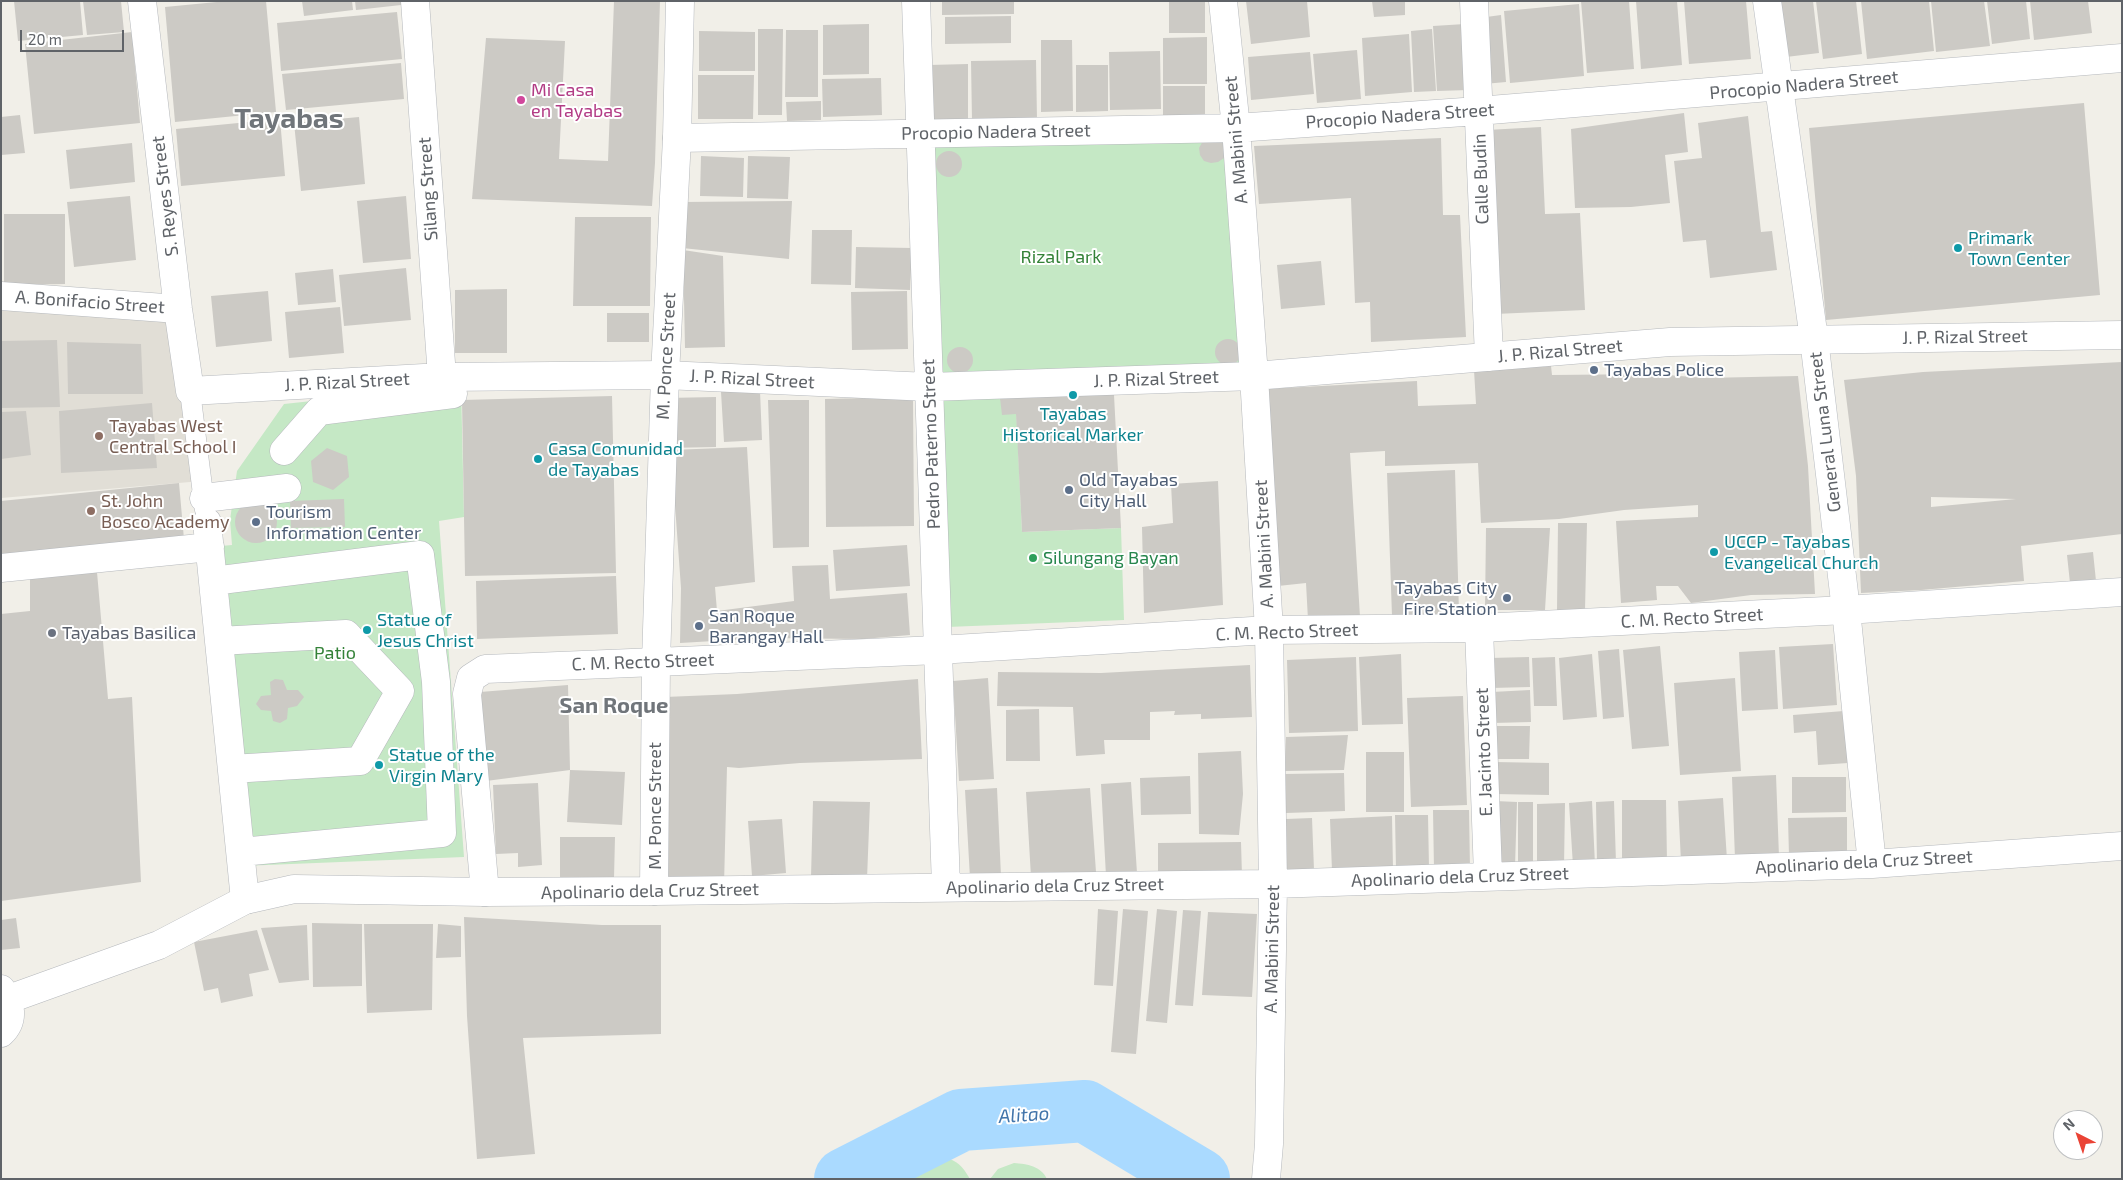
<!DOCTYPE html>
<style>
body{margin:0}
#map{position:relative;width:2123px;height:1180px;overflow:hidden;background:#f1efe8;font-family:"Exo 2",sans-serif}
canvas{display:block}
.frame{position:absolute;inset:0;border:2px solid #5f6368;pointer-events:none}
.north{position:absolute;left:2053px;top:1110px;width:50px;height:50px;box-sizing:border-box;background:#fff;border:1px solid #bfc1c3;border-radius:50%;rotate:319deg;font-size:14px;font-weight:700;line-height:20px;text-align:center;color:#5f6368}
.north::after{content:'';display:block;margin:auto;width:18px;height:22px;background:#ea4335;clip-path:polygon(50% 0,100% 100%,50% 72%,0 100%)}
.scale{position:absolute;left:20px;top:30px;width:104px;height:22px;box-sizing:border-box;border:2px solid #5f6368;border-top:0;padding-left:6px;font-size:15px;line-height:18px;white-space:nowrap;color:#5f6368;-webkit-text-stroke:4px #fff;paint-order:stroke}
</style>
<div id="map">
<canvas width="2123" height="1180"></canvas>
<div class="frame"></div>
<div class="north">N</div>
<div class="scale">20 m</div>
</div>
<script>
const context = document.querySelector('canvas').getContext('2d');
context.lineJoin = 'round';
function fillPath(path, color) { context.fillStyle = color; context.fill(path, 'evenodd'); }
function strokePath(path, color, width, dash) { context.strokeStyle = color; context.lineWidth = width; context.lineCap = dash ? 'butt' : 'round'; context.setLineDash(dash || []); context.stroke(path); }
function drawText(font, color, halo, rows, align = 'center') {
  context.font = font + ' "Exo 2",sans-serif'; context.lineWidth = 4; context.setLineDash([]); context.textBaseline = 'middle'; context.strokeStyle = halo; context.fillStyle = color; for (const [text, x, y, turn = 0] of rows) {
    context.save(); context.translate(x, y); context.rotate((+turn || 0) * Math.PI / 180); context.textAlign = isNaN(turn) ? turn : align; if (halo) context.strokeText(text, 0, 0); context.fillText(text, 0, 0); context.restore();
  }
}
const education = new Path2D(`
 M 1,296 L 178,309 L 202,481 L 1,498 Z`);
const green = new Path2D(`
 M 1236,128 L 1254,376 L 1015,384 L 1022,532 L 1121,528 L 1124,620 L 947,627 L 920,134 Z
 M 461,385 L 464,517 L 439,521 L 464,857 L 242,866 L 210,547 L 232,545 L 230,520 L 237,471 L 284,404 Z
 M 933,1156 C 952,1158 960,1161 970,1179 L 849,1179 L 906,1175 L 917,1162 Z
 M 1014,1163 C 1027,1164 1041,1166 1047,1179 L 990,1179 L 998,1169 Z`);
const river = new Path2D(`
 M 845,1179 L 961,1120 L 1085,1111 L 1199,1179`);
const building = new Path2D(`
 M 14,1 L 80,1 L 83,35 L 18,41 Z
 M 83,1 L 121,1 L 124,32 L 87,35 Z
 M 227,1 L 266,1 L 276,112 L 175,122 L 165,7 Z
 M 302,1 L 352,1 L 353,10 L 304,16 Z
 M 355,1 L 401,1 L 401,5 L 356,10 Z
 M 614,1 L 660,1 L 655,163 L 652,206 L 472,199 L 486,38 L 565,41 L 559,159 L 608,161 Z
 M 942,1 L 1014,1 L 1014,14 L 942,15 Z
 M 1169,1 L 1205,1 L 1205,33 L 1169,33 Z
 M 1246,1 L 1307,1 L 1310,37 L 1251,44 Z
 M 1372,1 L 1405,1 L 1405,15 L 1374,17 Z
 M 1581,1 L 1629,1 L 1634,69 L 1587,73 Z
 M 1636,1 L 1677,1 L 1682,65 L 1641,69 Z
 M 1684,1 L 1746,1 L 1751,59 L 1689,64 Z
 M 1780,1 L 1813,1 L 1819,53 L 1786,57 Z
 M 1816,1 L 1856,1 L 1862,54 L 1823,59 Z
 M 1861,1 L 1929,1 L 1934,51 L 1867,59 Z
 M 1931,1 L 1984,1 L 1990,46 L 1936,52 Z
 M 1987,1 L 2026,1 L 2030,39 L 1992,44 Z
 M 2030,1 L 2088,1 L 2092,33 L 2034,40 Z
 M 1579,4 L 1584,76 L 1510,83 L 1504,11 Z
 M 397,12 L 402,59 L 281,71 L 277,23 Z
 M 1501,15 L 1506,82 L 1484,84 L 1479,18 Z
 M 1011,16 L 1011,43 L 945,44 L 945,17 Z
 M 869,24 L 869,74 L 823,75 L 823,25 Z
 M 1465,24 L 1469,90 L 1437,91 L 1433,26 Z
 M 758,29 L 783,29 L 782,115 L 758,115 Z
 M 1432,29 L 1436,91 L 1414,92 L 1411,31 Z
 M 786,30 L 818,30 L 818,97 L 785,97 Z
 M 699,31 L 755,32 L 755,71 L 699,71 Z
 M 132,32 L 140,123 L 34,134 L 25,44 Z
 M 1409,34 L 1412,92 L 1365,96 L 1362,38 Z
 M 1207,37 L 1207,84 L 1163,84 L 1163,38 Z
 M 1041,40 L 1072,40 L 1073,111 L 1041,112 Z
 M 1357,50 L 1361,99 L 1317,103 L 1313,54 Z
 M 1160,51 L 1161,109 L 1110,110 L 1109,52 Z
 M 1310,52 L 1314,94 L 1251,100 L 1248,57 Z
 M 1036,60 L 1037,120 L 972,121 L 971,61 Z
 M 401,63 L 404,99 L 286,110 L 282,74 Z
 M 968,64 L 968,122 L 930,122 L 929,65 Z
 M 1076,65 L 1108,65 L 1108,111 L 1076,112 Z
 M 698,75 L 754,75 L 753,119 L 698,119 Z
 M 881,78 L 882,115 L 823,117 L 822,79 Z
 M 1163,86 L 1205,86 L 1205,116 L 1163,117 Z
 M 821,101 L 821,120 L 787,121 L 786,102 Z
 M 2084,103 L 2100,295 L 1826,320 L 1809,128 Z
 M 1684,113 L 1688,152 L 1665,155 L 1670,203 L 1631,207 L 1575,208 L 1571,129 Z
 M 20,115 L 25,153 L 1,155 L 1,117 Z
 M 1748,116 L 1761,232 L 1772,231 L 1777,270 L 1710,278 L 1706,240 L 1683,242 L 1674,161 L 1702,158 L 1698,123 Z
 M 359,117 L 365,184 L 301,191 L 294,123 Z
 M 280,119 L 285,176 L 181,186 L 176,129 Z
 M 1541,127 L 1545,214 L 1580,213 L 1585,310 L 1495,314 L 1487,130 Z
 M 1441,138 L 1443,215 L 1460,215 L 1466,337 L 1371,342 L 1370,302 L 1355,303 L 1351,198 L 1259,204 L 1254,146 Z
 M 1222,139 L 1226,144 L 1227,151 L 1224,158 L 1218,162 L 1211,163 L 1204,161 L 1200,155 L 1199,148 L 1203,141 Z
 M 132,143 L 135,182 L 70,189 L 66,150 Z
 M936 164a13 13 0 1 1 26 0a13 13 0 1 1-26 0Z
 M 701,156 L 744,158 L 743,197 L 700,196 Z
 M 748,156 L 790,157 L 788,199 L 747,198 Z
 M 130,196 L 136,260 L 74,267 L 67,202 Z
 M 406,196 L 411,259 L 363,263 L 357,201 Z
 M 792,201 L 789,259 L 682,248 L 682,202 Z
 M 4,214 L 65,214 L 65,284 L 4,285 Z
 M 575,217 L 651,217 L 650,306 L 573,306 Z
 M 812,230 L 852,230 L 851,285 L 811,284 Z
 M 856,247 L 912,248 L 910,290 L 855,288 Z
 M 683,250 L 723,256 L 725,347 L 685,348 Z
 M 1321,261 L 1325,305 L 1281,309 L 1277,265 Z
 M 406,268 L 411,320 L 344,326 L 339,275 Z
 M 333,269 L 336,302 L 298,305 L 295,273 Z
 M 507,289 L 507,353 L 455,353 L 455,290 Z
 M 268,291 L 272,341 L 216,347 L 211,296 Z
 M 907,291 L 908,349 L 852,350 L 851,292 Z
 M 340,307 L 344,353 L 289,358 L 285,312 Z
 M 607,313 L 649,313 L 649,342 L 607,342 Z
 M1215 352a13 13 0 1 1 26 0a13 13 0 1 1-26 0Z
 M 57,340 L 60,407 L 1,408 L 1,341 Z
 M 67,342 L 141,344 L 143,394 L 68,394 Z
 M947 360a13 13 0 1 1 26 0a13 13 0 1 1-26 0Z
 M 2122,362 L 2122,534 L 2021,546 L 2024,581 L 1921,590 L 1861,593 L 1856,476 L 1844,380 L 1923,372 ZM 1931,497 L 2016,499 L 1931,507 Z
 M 1551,366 L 1552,375 L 1655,374 L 1705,378 L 1798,376 L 1808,466 L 1815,594 L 1751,595 L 1691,603 L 1678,586 L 1656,586 L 1657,600 L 1621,603 L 1616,521 L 1698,517 L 1698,505 L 1624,510 L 1559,519 L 1481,523 L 1478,463 L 1385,466 L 1385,451 L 1350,453 L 1360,617 L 1308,620 L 1306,583 L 1278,586 L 1264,389 L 1417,381 L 1418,406 L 1476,404 L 1474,370 Z
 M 760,391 L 762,440 L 724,442 L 721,392 Z
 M 1073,395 L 1114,395 L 1121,528 L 1022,532 L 1016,414 L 1002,415 L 1000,398 Z
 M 612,396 L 616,573 L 465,576 L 462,400 Z
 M 716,397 L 716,447 L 666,448 L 666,398 Z
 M 913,397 L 914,526 L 826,527 L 825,399 Z
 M 768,400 L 809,400 L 809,547 L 773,548 Z
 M 152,403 L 157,468 L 61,473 L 59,411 Z
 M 26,411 L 31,455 L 1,459 L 1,412 Z
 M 747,447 L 755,582 L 715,587 L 717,611 L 794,601 L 792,566 L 828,565 L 830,599 L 907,593 L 910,635 L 863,639 L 765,638 L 680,643 L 681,588 L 671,450 Z
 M 327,448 L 347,456 L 349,477 L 333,490 L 313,482 L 311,461 Z
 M 1455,470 L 1459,613 L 1392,616 L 1387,473 Z
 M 1218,481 L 1223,605 L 1144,613 L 1142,527 L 1173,523 L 1171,484 Z
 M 179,483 L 184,539 L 1,560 L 1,501 Z
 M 344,499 L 345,527 L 291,528 L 290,501 Z
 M235 522a21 21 0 1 1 42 0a21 21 0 1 1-42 0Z
 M 1558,523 L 1587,523 L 1585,610 L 1557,610 Z
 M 1486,528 L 1550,528 L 1545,610 L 1485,610 Z
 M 907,545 L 910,586 L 836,591 L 833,550 Z
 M 2093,552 L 2096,581 L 2070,583 L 2067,555 Z
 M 97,572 L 108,699 L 132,697 L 141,882 L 1,901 L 1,614 L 30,611 L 30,577 Z
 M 616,576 L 618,634 L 477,639 L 476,581 Z
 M 1833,644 L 1837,705 L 1783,709 L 1779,647 Z
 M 1660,646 L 1669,746 L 1632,749 L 1623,650 Z
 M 1619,649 L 1624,717 L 1603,719 L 1598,651 Z
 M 1775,650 L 1778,709 L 1742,711 L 1739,652 Z
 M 1401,654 L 1403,724 L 1362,725 L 1359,657 Z
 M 1592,654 L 1597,717 L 1563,720 L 1559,658 Z
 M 1356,657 L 1358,731 L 1289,733 L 1287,660 Z
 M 1529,657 L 1530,687 L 1491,688 L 1490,658 Z
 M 1555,657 L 1557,706 L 1534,706 L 1532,658 Z
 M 1250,665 L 1252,717 L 1201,719 L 1201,714 L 1174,715 L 1175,711 L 1150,712 L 1150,740 L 1104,740 L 1105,754 L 1076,756 L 1073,707 L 997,706 L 998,672 L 1101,673 Z
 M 988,678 L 994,779 L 959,781 L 953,681 Z
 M 1735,678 L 1741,771 L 1680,775 L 1674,683 Z
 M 275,679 L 283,680 L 287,690 L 298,690 L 304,697 L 297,706 L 288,708 L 287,719 L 280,723 L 273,721 L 271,711 L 261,710 L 256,704 L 261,696 L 271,695 L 270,682 Z
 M 918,679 L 922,759 L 800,763 L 739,768 L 727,767 L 724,885 L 665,884 L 665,697 L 737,694 Z
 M 568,685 L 570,770 L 486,781 L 480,692 Z
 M 1530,690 L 1531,722 L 1493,723 L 1492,692 Z
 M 1463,696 L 1467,805 L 1411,807 L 1407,698 Z
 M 1039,709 L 1040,761 L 1006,761 L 1006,710 Z
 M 1844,711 L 1848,763 L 1818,765 L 1816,731 L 1794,733 L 1793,715 Z
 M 1492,726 L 1530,726 L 1529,759 L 1491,759 Z
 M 1348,735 L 1344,770 L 1285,771 L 1286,737 Z
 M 1241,751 L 1243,794 L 1239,835 L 1199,834 L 1198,753 Z
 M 1366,752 L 1404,752 L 1404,812 L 1366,812 Z
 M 1495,762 L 1549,763 L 1549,795 L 1494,794 Z
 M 570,770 L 625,772 L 622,825 L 567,822 Z
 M 1344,773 L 1345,811 L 1286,813 L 1285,774 Z
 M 1776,775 L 1779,857 L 1735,859 L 1732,777 Z
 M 1190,776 L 1191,814 L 1141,815 L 1140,778 Z
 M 1792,777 L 1846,777 L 1846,812 L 1792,813 Z
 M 1131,782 L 1137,873 L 1106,876 L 1101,784 Z
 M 538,783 L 542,865 L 518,867 L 518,853 L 496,854 L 493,785 Z
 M 997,788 L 1001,876 L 970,878 L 965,790 Z
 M 1090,788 L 1096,872 L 1031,877 L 1026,792 Z
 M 1723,798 L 1727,860 L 1681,862 L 1678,801 Z
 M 1622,800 L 1666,800 L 1667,863 L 1622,864 Z
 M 813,801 L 870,802 L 867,879 L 811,877 Z
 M 1495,801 L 1517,802 L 1515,867 L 1494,866 Z
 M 1592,801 L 1595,865 L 1573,866 L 1569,803 Z
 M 1614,801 L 1616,863 L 1597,864 L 1596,802 Z
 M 1518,802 L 1533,802 L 1533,865 L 1518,865 Z
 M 1565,803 L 1564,867 L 1537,867 L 1537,804 Z
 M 1433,810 L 1469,810 L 1470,869 L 1434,870 Z
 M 1395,815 L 1428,815 L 1429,868 L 1396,869 Z
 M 1392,816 L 1393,869 L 1332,871 L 1330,819 Z
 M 1847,817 L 1847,856 L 1789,856 L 1788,818 Z
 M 1312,818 L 1314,870 L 1287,871 L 1286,819 Z
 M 782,819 L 786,873 L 752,876 L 748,821 Z
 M 560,837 L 615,837 L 614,878 L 560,878 Z
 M 1241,842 L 1242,876 L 1158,877 L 1158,843 Z
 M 1098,909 L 1118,911 L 1113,986 L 1094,985 Z
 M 1123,909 L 1148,911 L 1136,1054 L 1111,1052 Z
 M 1157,909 L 1177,911 L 1167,1023 L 1146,1021 Z
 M 1183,910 L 1201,911 L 1193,1006 L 1175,1005 Z
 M 1208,912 L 1257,914 L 1252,997 L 1202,995 Z
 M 464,917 L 602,925 L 661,925 L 661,1034 L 523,1038 L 535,1154 L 477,1159 L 467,1016 Z
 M 16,918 L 20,948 L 1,950 L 1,920 Z
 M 312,923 L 362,924 L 362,986 L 313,987 Z
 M 364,924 L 433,924 L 432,1010 L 367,1013 Z
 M 438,924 L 461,926 L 461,957 L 436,958 Z
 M 307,925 L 309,980 L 279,983 L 261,928 Z
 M 257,930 L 269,970 L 249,974 L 253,996 L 221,1003 L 218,988 L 204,991 L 194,942 Z`);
const service = new Path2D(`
 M 190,391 L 205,510`);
const pedestrian = new Path2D(`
 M 284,451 L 319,411 L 453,394
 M 204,498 L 287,488
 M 207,522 L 245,900
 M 1,568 L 210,547
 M 213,581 L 420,555 L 436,682 L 442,833 L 241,852
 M 219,641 L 346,634 L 400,691 L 360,761 L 232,769`);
const minor = new Path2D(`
 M 142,1 L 178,309 L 190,391 L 442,377 L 665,375 L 929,387 L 1254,376 L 1670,342 L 2122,335
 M 415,1 L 442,377
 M 916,1 L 946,887
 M 1223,1 L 1236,128 L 1254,376 L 1269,630 L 1273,884 L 1269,1144 L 1266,1179
 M 1474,1 L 1489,357
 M 677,138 L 1236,128 L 1478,111 L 2122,58
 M 1,296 L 178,309
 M 1846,610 L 1872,864
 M 1479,628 L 1488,875
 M 654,891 L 1273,884 L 1872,864 L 2122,846
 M 485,892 L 467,694 L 471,678 L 485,669 L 656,662`);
const tertiary = new Path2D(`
 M 656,662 L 938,650 L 1269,630 L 1479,628 L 1846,610
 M 9,999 L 159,945 L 245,900 L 294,889 L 485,892 L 654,891 L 656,662 L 665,375 L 677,138 L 680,1`);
const secondary = new Path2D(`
 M 1767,1 L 1814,339 L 1846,610 L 2122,592
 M 1,989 C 11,1003 15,1020 1,1033`);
const markers = [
 [521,100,5,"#d1479c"],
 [1958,248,5,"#0f9aa8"],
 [1594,370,5,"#5c6f8a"],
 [1073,395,5,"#0f9aa8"],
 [99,436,5,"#8d6e63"],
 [538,459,5,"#0f9aa8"],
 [1069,490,5,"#5c6f8a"],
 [91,511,5,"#8d6e63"],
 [256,522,5,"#5c6f8a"],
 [1714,552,5,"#0f9aa8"],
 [1033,558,5,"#2e9e5b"],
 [1507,598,5,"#5c6f8a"],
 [699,626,5,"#5c6f8a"],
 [367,630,5,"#0f9aa8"],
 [52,633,5,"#6b7280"],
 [379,765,5,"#0f9aa8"]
];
const streetNames = [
 ["Procopio Nadera Street",1804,85,-5],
 ["Procopio Nadera Street",1400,116,-4],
 ["Procopio Nadera Street",996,132,-1],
 ["A. Mabini Street",1236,140,-95],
 ["Calle Budin",1481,179,-92],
 ["Silang Street",428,189,-94],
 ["S. Reyes Street",165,196,-97],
 ["A. Bonifacio Street",90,302,4],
 ["J. P. Rizal Street",1965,337,-1],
 ["J. P. Rizal Street",1560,351,-5],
 ["M. Ponce Street",666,356,-87],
 ["J. P. Rizal Street",752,379,3],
 ["J. P. Rizal Street",1156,379,-2],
 ["J. P. Rizal Street",347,382,-3],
 ["General Luna Street",1825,432,-97],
 ["Pedro Paterno Street",931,444,-92],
 ["A. Mabini Street",1264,544,-93],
 ["C. M. Recto Street",1692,618,-3],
 ["C. M. Recto Street",1287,632,-2],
 ["C. M. Recto Street",643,662,-2],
 ["E. Jacinto Street",1484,752,-92],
 ["M. Ponce Street",655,806,-90],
 ["Apolinario dela Cruz Street",1864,862,-3],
 ["Apolinario dela Cruz Street",1460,877,-2],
 ["Apolinario dela Cruz Street",1055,886,-1],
 ["Apolinario dela Cruz Street",650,891,-1],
 ["A. Mabini Street",1272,949,-89]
];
const hotelNames = [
 ["Mi Casa",531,90],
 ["en Tayabas",531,111]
];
const cultureNames = [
 ["Primark",1968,238],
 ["Town Center",1968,259],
 ["Tayabas",1073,414,"center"],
 ["Historical Marker",1073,435,"center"],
 ["Casa Comunidad",548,449],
 ["de Tayabas",548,470],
 ["UCCP - Tayabas",1724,542],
 ["Evangelical Church",1724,563],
 ["Statue of",377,620],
 ["Jesus Christ",377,641],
 ["Statue of the",389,755],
 ["Virgin Mary",389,776]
];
const parkNames = [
 ["Rizal Park",1061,257],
 ["Patio",335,653]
];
const serviceNames = [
 ["Tayabas Police",1604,370],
 ["Old Tayabas",1079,480],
 ["City Hall",1079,501],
 ["Tourism",266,512],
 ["Information Center",266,533],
 ["Tayabas City",1497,588,"right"],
 ["Fire Station",1497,609,"right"],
 ["San Roque",709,616],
 ["Barangay Hall",709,637]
];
const educationNames = [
 ["Tayabas West",109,426],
 ["Central School I",109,447],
 ["St. John",101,501],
 ["Bosco Academy",101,522]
];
const leisureNames = [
 ["Silungang Bayan",1043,558]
];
const worshipNames = [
 ["Tayabas Basilica",62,633]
];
const waterNames = [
 ["Alitao",1024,1115,-4]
];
const districtNames = [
 ["San Roque",614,706]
];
const townNames = [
 ["Tayabas",289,119]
];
fillPath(education, '#e1ded6');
fillPath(green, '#c5e8c5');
strokePath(river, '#aadaff', 62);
fillPath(building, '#cccac5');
strokePath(service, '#b5b8bc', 21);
strokePath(pedestrian, '#b5b8bc', 29);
strokePath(minor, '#b5b8bc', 29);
strokePath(tertiary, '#b5b8bc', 29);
strokePath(secondary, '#b6babf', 29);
strokePath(service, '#fff', 20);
strokePath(pedestrian, '#fff', 28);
strokePath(minor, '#fff', 28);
strokePath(tertiary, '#fff', 28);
strokePath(secondary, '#fff', 28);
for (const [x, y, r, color] of markers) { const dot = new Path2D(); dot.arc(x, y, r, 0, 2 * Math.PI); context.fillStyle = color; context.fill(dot); strokePath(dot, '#fff', 2); }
drawText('18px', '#5f6368', '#fff', streetNames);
drawText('18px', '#b23c85', '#fff', hotelNames, 'left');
drawText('18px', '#0d838f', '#fff', cultureNames, 'left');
drawText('18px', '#348238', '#fff', parkNames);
drawText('18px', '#4e5e75', '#fff', serviceNames, 'left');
drawText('18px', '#785e54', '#fff', educationNames, 'left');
drawText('18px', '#27864d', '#fff', leisureNames, 'left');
drawText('18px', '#5b616d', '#fff', worshipNames, 'left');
drawText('italic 19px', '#4174aa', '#fff', waterNames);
drawText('bold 22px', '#70757a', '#fff', districtNames);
drawText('bold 28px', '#70757a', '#fff', townNames);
</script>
